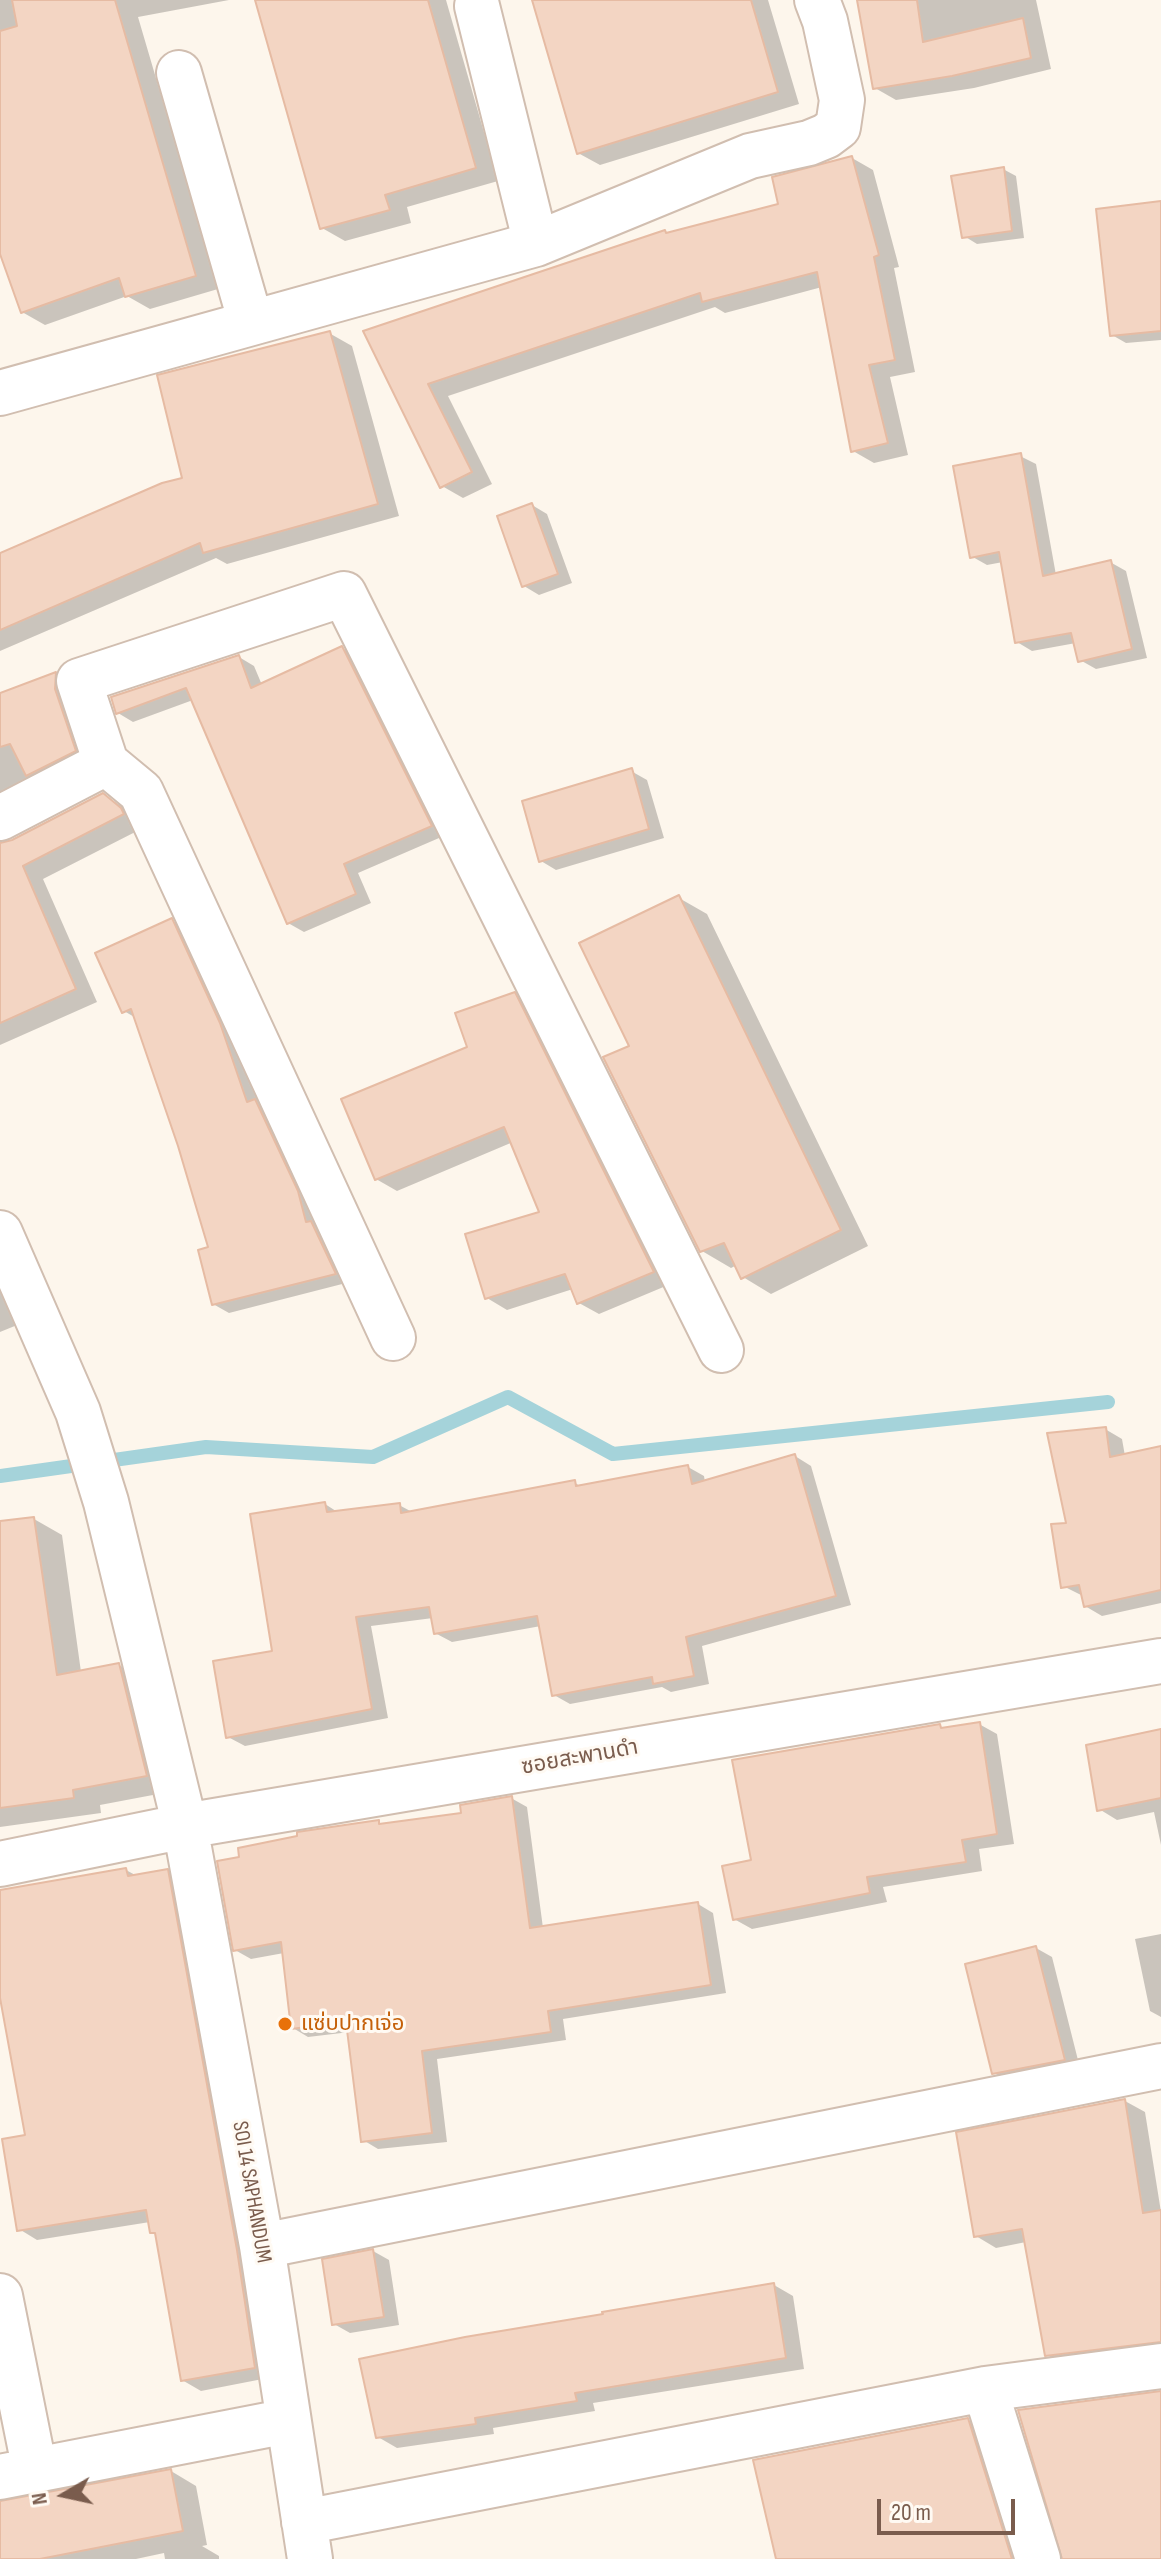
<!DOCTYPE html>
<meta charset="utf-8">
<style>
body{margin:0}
#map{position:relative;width:1161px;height:2559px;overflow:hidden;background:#fdf6ec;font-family:"Sofia Sans Condensed",sans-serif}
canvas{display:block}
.north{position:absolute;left:24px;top:2455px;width:80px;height:80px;-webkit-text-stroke:6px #fffaf3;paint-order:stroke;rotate:261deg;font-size:22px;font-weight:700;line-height:32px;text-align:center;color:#7a5c4d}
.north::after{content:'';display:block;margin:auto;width:28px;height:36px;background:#7a5c4d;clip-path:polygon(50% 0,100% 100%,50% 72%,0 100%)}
.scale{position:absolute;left:877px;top:2499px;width:138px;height:36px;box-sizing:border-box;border:4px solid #7a5c4d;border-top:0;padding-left:10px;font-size:24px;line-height:28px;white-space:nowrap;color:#7a5c4d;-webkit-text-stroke:6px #fffaf3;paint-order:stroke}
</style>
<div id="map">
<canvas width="1161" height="2559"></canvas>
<div class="north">N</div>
<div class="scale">20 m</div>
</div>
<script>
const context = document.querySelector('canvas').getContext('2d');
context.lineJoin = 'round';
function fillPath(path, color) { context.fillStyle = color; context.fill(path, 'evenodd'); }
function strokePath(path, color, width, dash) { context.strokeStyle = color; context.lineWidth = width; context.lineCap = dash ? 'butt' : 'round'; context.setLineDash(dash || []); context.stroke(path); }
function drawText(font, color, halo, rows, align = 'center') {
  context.font = font + ' "Sofia Sans Condensed","Noto Sans Thai",sans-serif'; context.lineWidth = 6; context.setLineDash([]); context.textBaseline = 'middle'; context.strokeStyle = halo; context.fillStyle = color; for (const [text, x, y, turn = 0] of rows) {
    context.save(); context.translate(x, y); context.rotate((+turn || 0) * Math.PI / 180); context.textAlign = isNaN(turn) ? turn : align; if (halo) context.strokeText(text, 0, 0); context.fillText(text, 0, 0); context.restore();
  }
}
const shadow = new Path2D(`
 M 0,0 L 229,0 L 138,17 L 218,289 L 150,309 L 127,296 L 45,325 L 22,312 L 0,246 Z
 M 257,0 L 446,0 L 498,181 L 407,207 L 411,223 L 345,241 L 322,228 Z
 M 534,0 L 768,0 L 799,104 L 600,165 L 578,153 Z
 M 860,0 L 1036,0 L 1051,69 L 974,88 L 896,100 L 875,88 Z
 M 852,158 L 873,170 L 899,267 L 894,268 L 915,372 L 890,377 L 908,455 L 874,463 L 853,451 L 822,287 L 725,313 L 715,307 L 448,396 L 492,484 L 463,498 L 442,486 L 365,332 L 669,235 L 780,205 Z
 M 1003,169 L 1016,176 L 1024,238 L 977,244 L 964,236 Z
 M 1161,203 L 1161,340 L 1126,343 L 1112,335 Z
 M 329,333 L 352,346 L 399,516 L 227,564 L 216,558 L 0,651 L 0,581 L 185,479 Z
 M 1020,456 L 1036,464 L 1056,575 L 1110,562 L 1126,571 L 1147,658 L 1096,669 L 1080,660 L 1076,643 L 1032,651 L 1017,642 L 1003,562 L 987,565 L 971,556 Z
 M 532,505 L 547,514 L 572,583 L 539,595 L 524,586 Z
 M 342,648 L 357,657 L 446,835 L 358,873 L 371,903 L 304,932 L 288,923 L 193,700 L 133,722 L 118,713 L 239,657 L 254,666 L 262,685 Z
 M 56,675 L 78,687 L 97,763 L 0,820 L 0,695 Z
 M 631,771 L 647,780 L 664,838 L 556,870 L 541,861 Z
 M 103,795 L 125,808 L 145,827 L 43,879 L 97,1002 L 0,1045 L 0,844 L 12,842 Z
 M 679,898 L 707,914 L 868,1246 L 771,1294 L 743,1277 L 737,1265 L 731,1268 L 702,1251 L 632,1047 Z
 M 171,920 L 187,929 L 235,1033 L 259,1103 L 271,1110 L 350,1282 L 229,1313 L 213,1304 L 210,1249 L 180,1145 L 136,1018 L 124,1011 Z
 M 515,995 L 535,1006 L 673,1283 L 599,1314 L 579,1303 L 573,1289 L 507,1310 L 487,1298 L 542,1213 L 513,1142 L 397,1191 L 376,1179 Z
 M 0,1259 L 27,1321 L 0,1332 Z
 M 1105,1429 L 1122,1439 L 1125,1456 L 1161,1448 L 1161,1603 L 1102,1616 L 1085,1606 L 1083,1596 L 1063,1586 L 1068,1525 Z
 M 795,1456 L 811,1466 L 851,1605 L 702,1646 L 709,1684 L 671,1692 L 662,1687 L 570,1704 L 554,1695 L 541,1626 L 452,1642 L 435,1633 L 433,1618 L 371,1626 L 388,1718 L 245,1746 L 228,1737 L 274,1653 L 325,1504 L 339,1513 L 399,1505 L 414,1513 L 574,1482 L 581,1487 L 688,1467 L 704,1476 L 705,1482 Z
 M 34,1519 L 62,1535 L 81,1672 L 119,1665 L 147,1681 L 174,1791 L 100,1805 L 101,1813 L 0,1827 L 0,1523 Z
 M 979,1724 L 997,1734 L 1014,1844 L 979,1849 L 982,1871 L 883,1887 L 887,1902 L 752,1929 L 734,1919 L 754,1862 L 939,1726 L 945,1729 Z
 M 1161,1731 L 1161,1845 L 1154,1812 L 1117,1820 L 1099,1809 Z
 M 511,1798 L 527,1807 L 543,1928 L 698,1904 L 713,1913 L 726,1993 L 563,2019 L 566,2040 L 437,2059 L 447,2142 L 378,2149 L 363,2140 L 350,2032 L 308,2037 L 293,2028 L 284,1953 L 251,1959 L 235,1950 L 378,1822 L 385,1826 L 463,1815 Z
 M 126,1870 L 137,1876 L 167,1871 L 185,1882 L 273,2377 L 201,2391 L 182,2380 L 157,2235 L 152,2232 L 150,2222 L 37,2240 L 19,2229 L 27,2137 L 0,1986 L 0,1892 Z
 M 1161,1934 L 1161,2017 L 1150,2011 L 1135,1939 Z
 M 1036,1948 L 1052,1957 L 1080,2068 L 1010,2082 L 994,2073 Z
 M 1125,2101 L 1145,2112 L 1161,2212 L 1161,2354 L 1067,2366 L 1047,2355 L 1026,2242 L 996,2248 L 976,2236 Z
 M 373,2251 L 389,2260 L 399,2325 L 350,2333 L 334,2324 Z
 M 774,2285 L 793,2296 L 804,2369 L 593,2403 L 595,2411 L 493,2428 L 494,2434 L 397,2448 L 378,2437 Z
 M 967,2420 L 988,2432 L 1027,2559 L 778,2559 Z
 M 171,2471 L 196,2486 L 207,2545 L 202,2546 L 219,2556 L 219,2559 L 165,2559 L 164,2553 L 136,2559 L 0,2559 L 0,2492 L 3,2503 Z`);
const stream = new Path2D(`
 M 0,1476 L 206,1447 L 373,1457 L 508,1397 L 613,1454 L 1108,1402`);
const building = new Path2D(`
 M 12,0 L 115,0 L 196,276 L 125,297 L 119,278 L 21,313 L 0,254 L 0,31 L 17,26 Z
 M 255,0 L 428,0 L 476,168 L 385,195 L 390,210 L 320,229 Z
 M 532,0 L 751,0 L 778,92 L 577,154 Z
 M 857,0 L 917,0 L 923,42 L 1023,18 L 1031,58 L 952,76 L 873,89 Z
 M 852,156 L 879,255 L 874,257 L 895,360 L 869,365 L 888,443 L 851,452 L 817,272 L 702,302 L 700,293 L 428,384 L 472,472 L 440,488 L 363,331 L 665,230 L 666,233 L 778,204 L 772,177 Z
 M 1004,167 L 1012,231 L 962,238 L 951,176 Z
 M 1161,201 L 1161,331 L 1110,336 L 1096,209 Z
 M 330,331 L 378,504 L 203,553 L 200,543 L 0,630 L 0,553 L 162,483 L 182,478 L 157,375 Z
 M 1021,453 L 1043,576 L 1111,560 L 1132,649 L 1078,662 L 1071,633 L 1015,643 L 999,552 L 970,558 L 953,466 Z
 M 532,503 L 558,574 L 522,587 L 497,516 Z
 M 342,646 L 432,826 L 344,864 L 356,894 L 287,924 L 186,688 L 116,714 L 111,697 L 239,655 L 251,688 Z
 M 56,672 L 55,689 L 76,751 L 26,776 L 10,744 L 0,747 L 0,693 Z
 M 632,768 L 649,829 L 539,862 L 522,801 Z
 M 103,793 L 121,808 L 124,814 L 23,866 L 76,989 L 0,1023 L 0,843 L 12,840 Z
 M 679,895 L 841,1230 L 741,1279 L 724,1243 L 700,1252 L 603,1057 L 629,1046 L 579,943 Z
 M 172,918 L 220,1023 L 247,1102 L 255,1099 L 298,1191 L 306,1222 L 311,1221 L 336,1274 L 212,1305 L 198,1250 L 208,1247 L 178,1146 L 131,1009 L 122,1013 L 95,953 Z
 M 515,992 L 654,1272 L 577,1304 L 565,1274 L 485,1299 L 465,1234 L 539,1212 L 504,1127 L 375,1180 L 341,1099 L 467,1047 L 455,1013 Z
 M 1106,1427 L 1110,1457 L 1161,1446 L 1161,1590 L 1084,1607 L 1079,1585 L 1061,1588 L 1051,1524 L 1066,1523 L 1047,1433 Z
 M 795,1454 L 836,1596 L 686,1637 L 694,1676 L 653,1684 L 652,1677 L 552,1696 L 537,1616 L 434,1634 L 429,1607 L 356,1617 L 372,1709 L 226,1738 L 213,1661 L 272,1651 L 250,1514 L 325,1502 L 327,1512 L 400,1503 L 401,1513 L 575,1480 L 576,1486 L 688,1465 L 692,1484 Z
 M 34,1517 L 57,1675 L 119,1663 L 147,1776 L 73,1790 L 74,1798 L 0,1808 L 0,1521 Z
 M 980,1722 L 997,1834 L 962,1840 L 966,1862 L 867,1877 L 870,1893 L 733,1920 L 722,1866 L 751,1860 L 732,1760 L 940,1724 L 941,1728 Z
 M 1161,1729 L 1161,1798 L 1097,1811 L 1086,1745 Z
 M 512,1796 L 530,1928 L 698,1902 L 711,1985 L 548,2011 L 551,2032 L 422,2051 L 432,2133 L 361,2142 L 346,2022 L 291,2029 L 281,1942 L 233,1951 L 217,1861 L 239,1857 L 238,1848 L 297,1836 L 297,1832 L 379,1820 L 379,1824 L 461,1813 L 460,1805 Z
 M 126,1868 L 128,1876 L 168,1869 L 237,2250 L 255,2368 L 181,2381 L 155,2233 L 150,2233 L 146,2210 L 17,2231 L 2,2139 L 25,2135 L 0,1998 L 0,1890 Z
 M 1036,1946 L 1065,2060 L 992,2074 L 965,1964 Z
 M 1125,2099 L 1143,2213 L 1161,2210 L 1161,2342 L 1045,2356 L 1022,2229 L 974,2237 L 956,2132 Z
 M 373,2249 L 384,2317 L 332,2325 L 322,2259 Z
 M 774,2283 L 786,2358 L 575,2393 L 577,2401 L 475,2418 L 476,2424 L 376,2438 L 359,2359 L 465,2337 L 603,2314 L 602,2312 Z
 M 1161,2391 L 1161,2559 L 1062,2559 L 1018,2410 Z
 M 968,2418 L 1012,2559 L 776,2559 L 753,2460 Z
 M 171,2469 L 183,2531 L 40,2559 L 0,2559 L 0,2501 Z`);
const minor = new Path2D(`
 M 477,6 L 536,244
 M 179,73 L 251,323
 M 0,393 L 536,244 L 750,156 L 809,143 L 826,136 L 838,127 L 842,100 L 825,21 L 817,0
 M 0,818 L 106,763
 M 0,1233 L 78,1412 L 106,1502 L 185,1826 L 262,2246 L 310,2559
 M 393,1338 L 141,792 L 106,763 L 79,681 L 344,594 L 721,1350
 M 0,1864 L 185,1826 L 1161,1661
 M 262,2246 L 1161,2066
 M 0,2296 L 35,2471
 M 985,2389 L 1038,2559
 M 0,2477 L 288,2421
 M 304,2522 L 985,2389 L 1161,2366`);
const markers = [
 [285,2024,8,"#e8710a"]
];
const streetNames = [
 ["ซอยสะพานดำ",580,1758,-10],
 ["SOI 14 SAPHANDUM",251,2192,80]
];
const foodNames = [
 ["แซ่บปากเจ่อ",301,2024]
];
fillPath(shadow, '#0003');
strokePath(stream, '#a5d3da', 14);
fillPath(building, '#f3d5c3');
strokePath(building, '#e6bba3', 2);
strokePath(minor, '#d1beb0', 48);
strokePath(minor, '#fff', 44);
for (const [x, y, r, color] of markers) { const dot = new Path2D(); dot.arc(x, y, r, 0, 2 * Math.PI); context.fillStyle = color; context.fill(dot); strokePath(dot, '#fffaf3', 3); }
drawText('22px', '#7a5c4d', '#fffaf3', streetNames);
drawText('22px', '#c56008', '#fffaf3', foodNames, 'left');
</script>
